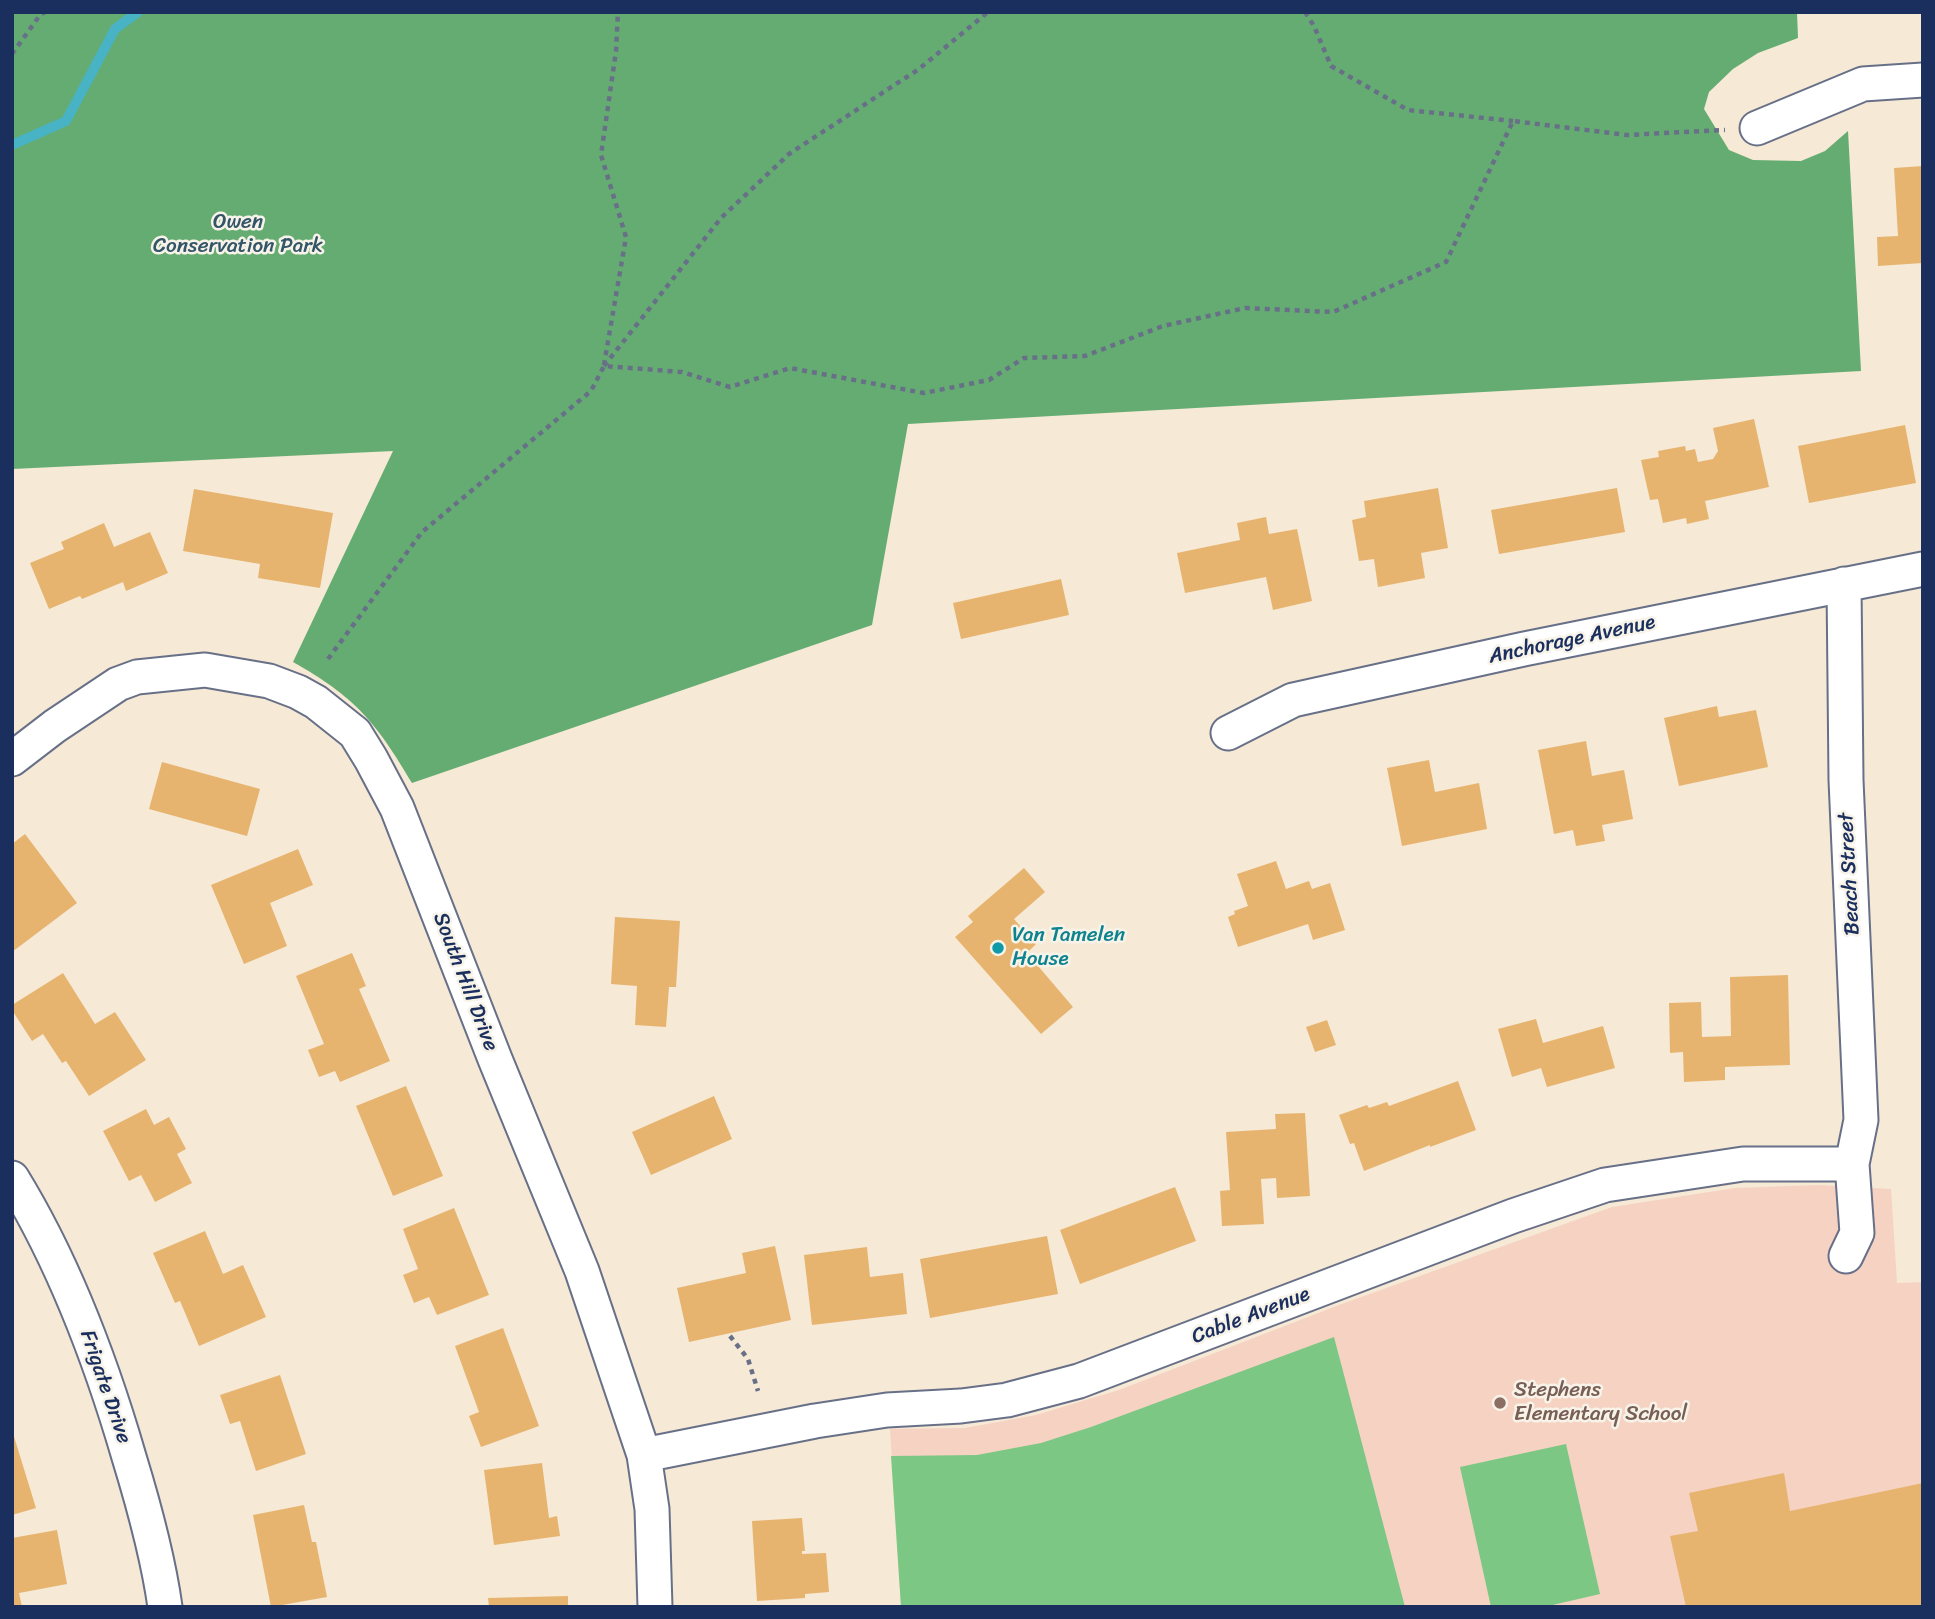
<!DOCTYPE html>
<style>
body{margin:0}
#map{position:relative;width:1935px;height:1619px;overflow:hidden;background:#f6e9d6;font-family:Sriracha,sans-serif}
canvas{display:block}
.frame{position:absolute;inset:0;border:14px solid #1b2f5e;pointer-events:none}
</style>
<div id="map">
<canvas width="1935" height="1619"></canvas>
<div class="frame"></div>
</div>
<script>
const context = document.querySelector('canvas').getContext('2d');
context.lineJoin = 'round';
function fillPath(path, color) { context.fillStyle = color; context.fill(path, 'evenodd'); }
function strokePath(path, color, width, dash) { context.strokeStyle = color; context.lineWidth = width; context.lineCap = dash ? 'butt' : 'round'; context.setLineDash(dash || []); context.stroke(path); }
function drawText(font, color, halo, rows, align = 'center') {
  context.font = font + ' Sriracha,sans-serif'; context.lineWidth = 5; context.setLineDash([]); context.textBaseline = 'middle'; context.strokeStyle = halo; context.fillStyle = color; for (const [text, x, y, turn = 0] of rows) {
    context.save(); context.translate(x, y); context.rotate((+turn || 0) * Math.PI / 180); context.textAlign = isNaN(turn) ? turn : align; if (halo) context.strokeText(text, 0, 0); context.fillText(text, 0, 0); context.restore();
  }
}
const built = new Path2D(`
 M 1818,1185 L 1891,1189 L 1897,1283 L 1923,1282 L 1923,1607 L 901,1607 L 890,1429 L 965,1428 L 1036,1415 L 1119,1390 L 1339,1305 L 1612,1207 L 1735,1188 Z`);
const green = new Path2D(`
 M 1334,1337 L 1405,1607 L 901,1607 L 891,1456 L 977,1455 L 1041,1443 L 1091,1427 Z
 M 1566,1444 L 1600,1594 L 1544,1607 L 1491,1607 L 1460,1467 Z`);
const forest = new Path2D(`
 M 12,12 L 1797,12 L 1798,38 L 1758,53 L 1733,69 L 1709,92 L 1704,109 L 1729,150 L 1753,160 L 1801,161 L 1825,151 L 1848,131 L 1861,371 L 908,424 L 872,625 L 412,783 C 376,722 355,697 293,662 L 393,451 L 12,469 Z`);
const stream = new Path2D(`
 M 12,145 L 66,121 L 115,29 L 138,12`);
const building = new Path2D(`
 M 1923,166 L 1923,263 L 1878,266 L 1877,237 L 1898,236 L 1894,168 Z
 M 1754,419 L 1769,487 L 1705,501 L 1709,519 L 1687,524 L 1686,518 L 1663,523 L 1658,499 L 1650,500 L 1641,460 L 1659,457 L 1658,451 L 1685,446 L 1686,451 L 1695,449 L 1698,462 L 1713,459 L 1718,451 L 1713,428 Z
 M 1905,425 L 1916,483 L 1809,503 L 1798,446 Z
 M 1438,488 L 1448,548 L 1421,553 L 1425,578 L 1378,587 L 1374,559 L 1359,561 L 1352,520 L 1366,517 L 1364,501 Z
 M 1617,488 L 1625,532 L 1499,554 L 1491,510 Z
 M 194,489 L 333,513 L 320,588 L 258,578 L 260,564 L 183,551 Z
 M 1266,517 L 1269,534 L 1297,529 L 1312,601 L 1273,610 L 1266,577 L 1185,593 L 1177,553 L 1240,540 L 1237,523 Z
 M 104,523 L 114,547 L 150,532 L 168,573 L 126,591 L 123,582 L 82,599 L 80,596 L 49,609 L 30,563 L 64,549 L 61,542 Z
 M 1061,579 L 1069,615 L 961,639 L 953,603 Z
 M 1717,706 L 1719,717 L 1756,710 L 1768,767 L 1679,786 L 1664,718 Z
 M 1586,741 L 1592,776 L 1624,770 L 1633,819 L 1602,825 L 1605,841 L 1576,846 L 1573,830 L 1554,834 L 1538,750 Z
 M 1429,760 L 1435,792 L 1479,783 L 1487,829 L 1402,846 L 1387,768 Z
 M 162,762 L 260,789 L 247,836 L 149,809 Z
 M 25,834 L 77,903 L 12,952 L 12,844 Z
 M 298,849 L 313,885 L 270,903 L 287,946 L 244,964 L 211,885 Z
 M 1276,861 L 1286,889 L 1309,881 L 1312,889 L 1330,883 L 1345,930 L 1313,940 L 1308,924 L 1238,947 L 1228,917 L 1235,914 L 1234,911 L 1248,906 L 1237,874 Z
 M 1024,868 L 1045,892 L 1014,919 L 1036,944 L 1027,953 L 1073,1007 L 1041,1034 L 955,937 L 973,922 L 968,916 Z
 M 615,917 L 680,921 L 676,987 L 669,987 L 666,1027 L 635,1025 L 637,986 L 611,984 Z
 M 352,953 L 366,986 L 359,989 L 390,1061 L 340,1082 L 335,1071 L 319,1077 L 308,1050 L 324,1044 L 296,976 Z
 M 63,973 L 95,1024 L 115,1012 L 146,1060 L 89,1096 L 66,1061 L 62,1063 L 43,1034 L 32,1041 L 12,1010 L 12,1005 Z
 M 1788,975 L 1790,1065 L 1725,1067 L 1725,1080 L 1684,1082 L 1683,1052 L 1670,1053 L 1669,1003 L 1701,1002 L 1702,1037 L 1731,1036 L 1730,977 Z
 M 1536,1019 L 1543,1043 L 1603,1026 L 1615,1068 L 1547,1087 L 1541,1068 L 1512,1077 L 1498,1029 Z
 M 1327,1020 L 1336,1045 L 1315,1052 L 1306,1027 Z
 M 1458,1081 L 1476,1130 L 1430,1147 L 1430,1145 L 1364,1171 L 1354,1143 L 1350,1144 L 1339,1115 L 1367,1105 L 1369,1108 L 1387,1102 L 1389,1106 Z
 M 406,1086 L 443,1176 L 393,1196 L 356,1106 Z
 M 714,1096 L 732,1139 L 651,1175 L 632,1132 Z
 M 146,1109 L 154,1125 L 169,1117 L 186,1149 L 177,1154 L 192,1183 L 155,1202 L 141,1175 L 129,1181 L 103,1131 Z
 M 1305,1113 L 1310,1196 L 1277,1198 L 1276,1178 L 1261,1179 L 1264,1224 L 1222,1226 L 1220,1191 L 1230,1190 L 1226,1132 L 1276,1129 L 1275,1114 Z
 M 1175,1187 L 1196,1241 L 1080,1284 L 1060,1230 Z
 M 454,1208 L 489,1295 L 437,1315 L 429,1297 L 414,1303 L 403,1275 L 418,1269 L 403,1229 Z
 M 205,1231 L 223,1274 L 243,1265 L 266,1317 L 199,1346 L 180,1301 L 175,1303 L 153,1253 Z
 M 1047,1236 L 1058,1294 L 930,1318 L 920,1259 Z
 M 775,1246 L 791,1320 L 689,1342 L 677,1288 L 746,1273 L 742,1253 Z
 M 867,1247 L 870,1277 L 903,1273 L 907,1314 L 812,1325 L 804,1255 Z
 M 503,1328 L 539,1426 L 481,1447 L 469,1416 L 479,1412 L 455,1346 Z
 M 280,1375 L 306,1454 L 256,1471 L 240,1421 L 230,1424 L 220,1395 Z
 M 12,1430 L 36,1508 L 12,1515 Z
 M 542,1463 L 549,1518 L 557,1516 L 560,1536 L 494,1545 L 484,1470 Z
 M 1784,1473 L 1790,1511 L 1923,1483 L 1923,1607 L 1686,1607 L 1670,1536 L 1698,1531 L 1689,1493 Z
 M 304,1505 L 312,1542 L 316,1542 L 327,1597 L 271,1607 L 253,1515 Z
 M 802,1518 L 805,1551 L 802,1551 L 802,1554 L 826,1553 L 829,1592 L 805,1594 L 805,1598 L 757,1601 L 752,1521 Z
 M 57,1530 L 67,1584 L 19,1593 L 22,1607 L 12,1607 L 12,1538 Z
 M 568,1596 L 568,1607 L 489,1607 L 488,1598 Z`);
const path = new Path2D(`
 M 1305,12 L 1314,26 L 1331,66 L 1408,110 L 1513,121
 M 12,54 L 40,15 L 45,12
 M 604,365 L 626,237 L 601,155 L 616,51 L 618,12
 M 604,366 L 721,218 L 789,154 L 919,69 L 988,12
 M 328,659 L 422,532 L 591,391 L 604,366 L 682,372 L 730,387 L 790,368 L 924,393 L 989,380 L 1024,358 L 1085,356 L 1163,326 L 1245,308 L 1333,312 L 1446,262 L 1513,121 L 1627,135 L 1725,130
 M 730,1336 L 748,1359 L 758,1391`);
const minor = new Path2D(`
 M 1757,128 L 1863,84 L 1923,80
 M 1844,584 L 1846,780 L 1861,1120 L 1852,1164 L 1857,1233 L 1846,1256
 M 1228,733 L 1293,700 L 1524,649 L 1923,569
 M 12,759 L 55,726 L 118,684 L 137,677 L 205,670 L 269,681 L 298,692 L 316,702 L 355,733 L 371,759 L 397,808 L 495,1059 L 582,1271 L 644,1455 L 652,1509 L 655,1607
 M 12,1178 C 65,1264 101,1361 129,1457 C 144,1506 158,1556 165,1607
 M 644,1455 L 815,1421 L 887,1410 L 961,1406 L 1007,1400 L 1079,1381 L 1513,1216 L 1605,1185 L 1743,1164 L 1852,1164`);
const markers = [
 [998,948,7,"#0f9aa8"],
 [1500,1403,7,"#8d6e63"]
];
const parkNames = [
 ["Owen",238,223],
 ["Conservation Park",238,247]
];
const streetNames = [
 ["Anchorage Avenue",1572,640,-12],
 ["Beach Street",1850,874,-93],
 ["South Hill Drive",465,982,69],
 ["Cable Avenue",1251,1316,-21],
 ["Frigate Drive",105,1387,71]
];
const cultureNames = [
 ["Van Tamelen",1012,936],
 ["House",1012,960]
];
const educationNames = [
 ["Stephens",1514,1391],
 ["Elementary School",1514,1415]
];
fillPath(built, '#f6d2c3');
fillPath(green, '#7cc784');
fillPath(forest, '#65ac72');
strokePath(stream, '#48b3c5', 10);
fillPath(building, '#e7b470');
strokePath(minor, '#687088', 37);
strokePath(path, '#687088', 4.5, [5, 5]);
strokePath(minor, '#fff', 33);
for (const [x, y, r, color] of markers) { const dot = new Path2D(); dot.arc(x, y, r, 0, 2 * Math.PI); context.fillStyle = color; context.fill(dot); strokePath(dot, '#f7f3e8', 2.5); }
drawText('21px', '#335568', '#f7f3e8', parkNames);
drawText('21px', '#1b2f5e', '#f7f3e8', streetNames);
drawText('21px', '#0d838f', '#f7f3e8', cultureNames, 'left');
drawText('21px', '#785e54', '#f7f3e8', educationNames, 'left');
</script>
